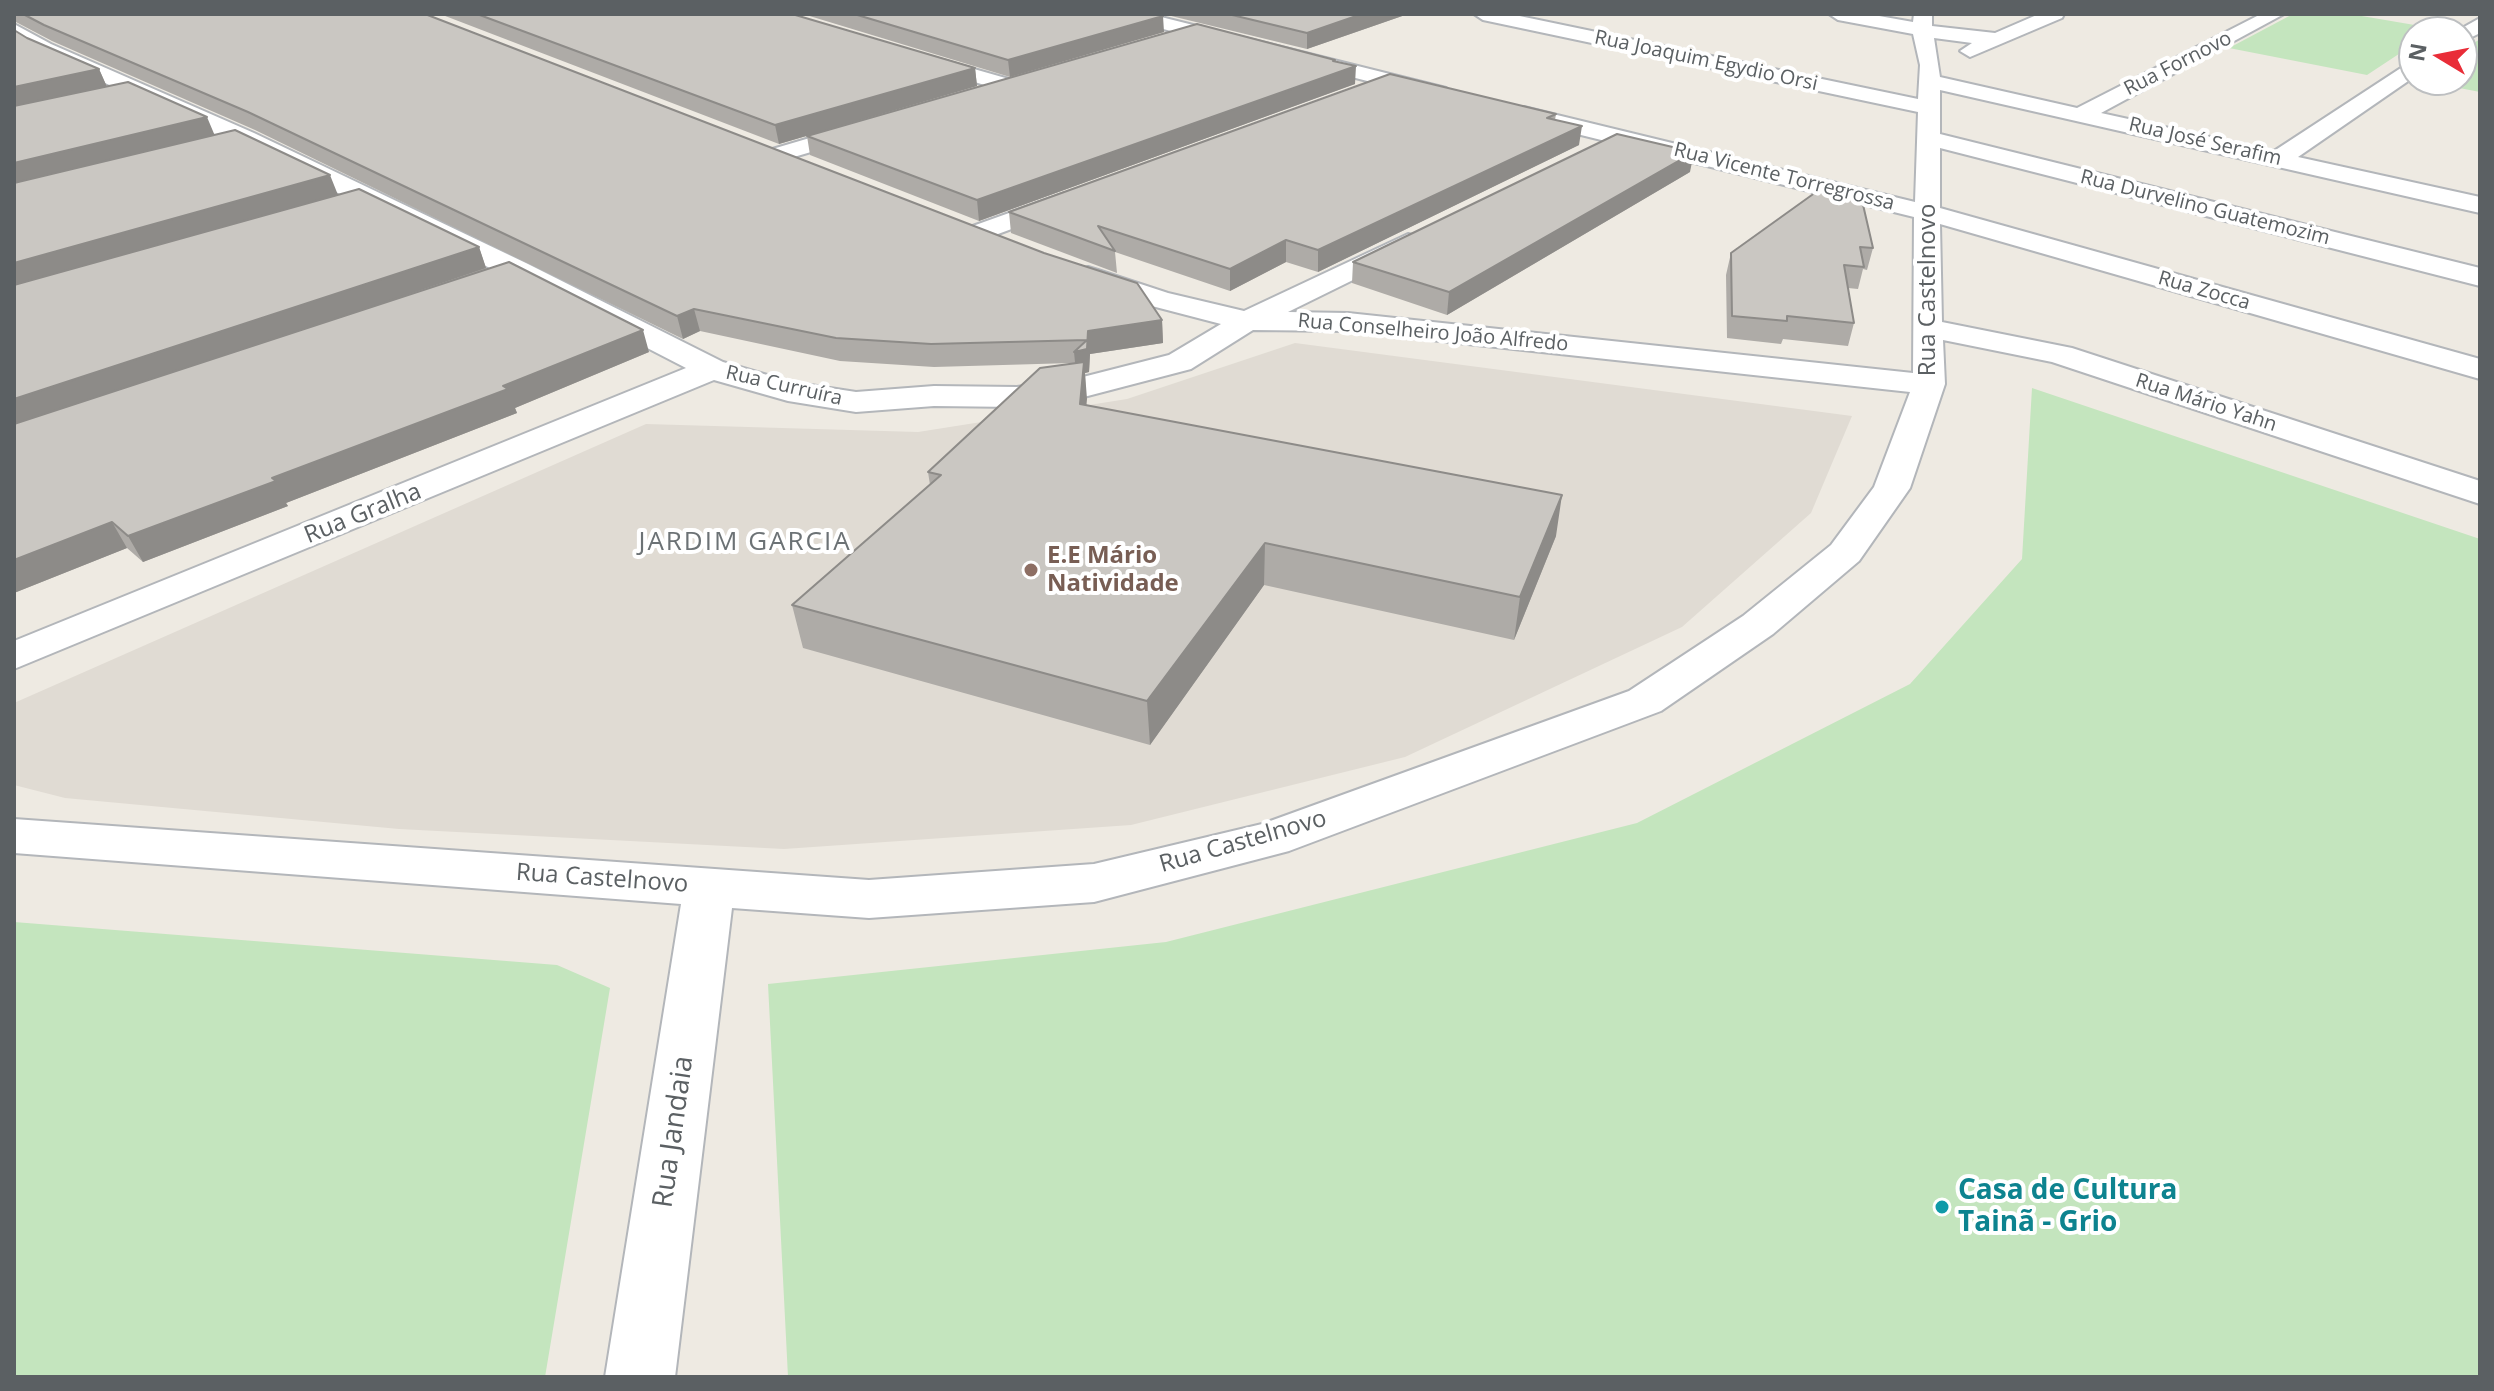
<!DOCTYPE html>
<meta charset="utf-8">
<style>
body{margin:0}
#map{position:relative;width:2494px;height:1391px;overflow:hidden;background:#eeeae2;font-family:"Open Sans",sans-serif}
canvas{display:block}
.frame{position:absolute;inset:0;border:16px solid #5b6063;pointer-events:none}
.north{position:absolute;left:2398px;top:16px;width:80px;height:80px;box-sizing:border-box;background:#fff;border:2px solid #bdbfc1;border-radius:50%;rotate:280deg;font-size:22px;font-weight:700;line-height:32px;text-align:center;color:#5b6063}
.north::after{content:'';display:block;margin:auto;width:28px;height:36px;background:#e92d38;clip-path:polygon(50% 0,100% 100%,50% 72%,0 100%)}
</style>
<div id="map">
<canvas width="2494" height="1391"></canvas>
<div class="frame"></div>
<div class="north">N</div>
</div>
<script>
const context = document.querySelector('canvas').getContext('2d');
context.lineJoin = 'round';
function fillPath(path, color) { context.fillStyle = color; context.fill(path, 'evenodd'); }
function strokePath(path, color, width, dash) { context.strokeStyle = color; context.lineWidth = width; context.lineCap = dash ? 'butt' : 'round'; context.setLineDash(dash || []); context.stroke(path); }
function drawText(font, color, halo, rows, align = 'center') {
  context.font = font + ' "Open Sans",sans-serif'; context.lineWidth = 8; context.setLineDash([]); context.textBaseline = 'middle'; context.strokeStyle = halo; context.fillStyle = color; for (const [text, x, y, turn = 0] of rows) {
    context.save(); context.translate(x, y); context.rotate((+turn || 0) * Math.PI / 180); context.textAlign = isNaN(turn) ? turn : align; if (halo) context.strokeText(text, 0, 0); context.fillText(text, 0, 0); context.restore();
  }
}
const education = new Path2D(`
 M 1295,343 L 1852,416 L 1811,513 L 1682,627 L 1405,757 L 1131,825 L 784,849 L 399,829 L 65,798 L 14,785 L 14,703 L 646,424 L 918,432 L 1127,399 Z`);
const green = new Path2D(`
 M 2293,14 L 2350,14 L 2438,29 L 2414,32 L 2414,44 L 2367,75 L 2229,48 Z
 M 2480,39 L 2480,92 L 2418,80 L 2462,80 L 2462,51 Z
 M 2032,388 L 2480,539 L 2480,1377 L 788,1377 L 768,984 L 1166,942 L 1637,823 L 1910,684 L 2022,559 Z
 M 14,922 L 557,965 L 610,988 L 545,1377 L 14,1377 Z`);
const minor = new Path2D(`
 M 1118,14 L 1149,14 L 1446,88 L 1449,93 L 1438,99 L 1120,18 Z
 M 1474,14 L 1510,14 L 1918,99 L 1920,65 L 1913,34 L 1838,20 L 1829,14 L 1868,14 L 1913,22 L 1914,14 L 1932,14 L 1932,26 L 1995,33 L 2039,14 L 2064,14 L 2062,18 L 1970,57 L 1960,51 L 1972,43 L 1934,38 L 1940,77 L 2077,108 L 2261,14 L 2284,14 L 2101,113 L 2274,151 L 2407,64 L 2414,62 L 2414,77 L 2298,157 L 2480,197 L 2480,213 L 1940,90 L 1940,134 L 2480,268 L 2480,286 L 1940,148 L 1940,208 L 2480,359 L 2480,379 L 1940,224 L 1942,322 L 2072,348 L 2480,481 L 2480,504 L 2052,362 L 1943,340 L 1945,384 L 1910,488 L 1859,561 L 1773,634 L 1661,711 L 1289,851 L 1094,902 L 869,918 L 732,908 L 675,1377 L 605,1377 L 681,904 L 14,853 L 14,819 L 869,880 L 1094,864 L 1262,824 L 1629,691 L 1743,616 L 1831,545 L 1874,487 L 1910,392 L 1348,331 L 1253,330 L 1191,369 L 1080,398 L 1017,407 L 934,406 L 856,412 L 788,401 L 714,380 L 14,669 L 14,641 L 686,368 C 472,257 257,151 37,52 L 14,38 L 14,24 L 51,44 L 254,133 L 528,264 L 723,362 L 791,382 L 856,392 L 934,386 L 1017,387 L 1079,378 L 1169,355 L 1221,324 L 1148,305 L 1078,282 L 1074,276 L 1078,270 L 1088,267 L 1098,270 L 1168,293 L 1244,311 L 1408,234 L 1418,236 L 1422,242 L 1418,248 L 1288,312 L 1348,313 L 1913,373 L 1914,217 L 1516,119 L 1513,114 L 1524,107 L 1915,202 L 1918,112 L 1483,20 Z
 M 2480,18 L 2480,33 L 2462,42 L 2462,32 L 2455,32 Z
 M 918,53 L 1016,81 L 1019,86 L 1008,92 L 911,63 L 908,59 L 911,55 Z
 M 864,122 L 872,124 L 875,129 L 872,134 L 777,162 L 769,160 L 765,155 L 769,150 Z
 M 1065,193 L 1074,196 L 1078,201 L 1074,206 L 979,241 L 970,239 L 966,233 L 970,227 Z`);
const wall = new Path2D(`
 M 14,14 L 425,14 L 1162,320 L 1163,343 L 1090,354 L 1089,372 L 1085,373 L 1086,405 L 1556,536 L 1514,640 L 1264,585 L 1150,745 L 803,648 L 792,605 L 930,485 L 928,472 L 1072,363 L 934,367 L 840,361 L 700,331 L 683,339 L 255,130 L 52,41 L 14,21 Z
 M 440,14 L 792,14 L 975,68 L 977,86 L 779,144 Z
 M 803,14 L 1155,14 L 1164,32 L 1010,77 Z
 M 1163,14 L 1408,14 L 1307,49 Z
 M 14,30 L 27,38 L 99,69 L 107,87 L 214,135 L 338,195 L 479,247 L 486,268 L 649,352 L 515,408 L 517,413 L 286,503 L 288,506 L 143,562 L 127,548 L 14,593 Z
 M 1335,61 L 1355,84 L 979,221 L 810,155 L 807,136 Z
 M 1556,114 L 1555,120 L 1579,145 L 1318,272 L 1286,262 L 1230,291 L 1115,252 L 1117,273 L 1011,233 L 1009,212 Z
 M 1690,172 L 1447,315 L 1352,283 L 1353,262 Z
 M 1823,187 L 1873,248 L 1867,270 L 1863,269 L 1858,289 L 1848,288 L 1854,323 L 1848,346 L 1783,339 L 1781,344 L 1727,338 L 1726,275 L 1731,253 Z`);
const shadedWall = new Path2D(`
 M 1362,14 L 1408,14 L 1307,49 L 1307,33 Z
 M 1163,16 L 1164,32 L 1010,77 L 1008,60 Z
 M 1335,60 L 1335,73 L 1356,66 L 1355,84 L 979,221 L 977,200 Z
 M 975,68 L 977,86 L 779,144 L 775,125 Z
 M 99,69 L 107,87 L 14,107 L 14,87 Z
 M 207,117 L 215,136 L 14,185 L 14,163 Z
 M 1582,126 L 1579,145 L 1318,272 L 1318,250 Z
 M 1694,152 L 1690,172 L 1447,315 L 1449,292 Z
 M 330,175 L 338,195 L 14,288 L 14,263 Z
 M 1286,240 L 1286,262 L 1230,291 L 1230,269 Z
 M 479,247 L 486,268 L 14,428 L 14,399 Z
 M 694,309 L 700,331 L 683,339 L 677,316 Z
 M 1162,320 L 1163,343 L 1090,354 L 1089,372 L 1085,373 L 1087,399 L 1083,443 L 1074,352 L 1087,349 L 1088,331 Z
 M 643,330 L 649,352 L 515,408 L 517,413 L 286,503 L 288,506 L 143,562 L 128,536 Z
 M 1562,495 L 1556,536 L 1514,640 L 1520,597 Z
 M 112,522 L 127,548 L 14,593 L 14,560 Z
 M 1265,543 L 1264,585 L 1150,745 L 1147,701 Z`);
const building = new Path2D(`
 M 23,14 L 425,14 L 1044,253 L 1137,283 L 1162,320 L 1088,331 L 1087,349 L 1074,352 L 1087,340 L 931,344 L 836,338 L 694,309 L 677,316 L 248,112 L 44,25 Z
 M 477,14 L 792,14 L 975,68 L 775,125 Z
 M 854,14 L 1155,14 L 1163,16 L 1008,60 Z
 M 1228,14 L 1362,14 L 1307,33 Z
 M 1197,24 L 1335,60 L 1333,61 L 1356,66 L 977,200 L 807,136 Z
 M 14,30 L 27,38 L 99,69 L 14,87 Z
 M 1390,74 L 1556,114 L 1547,118 L 1582,126 L 1318,250 L 1286,240 L 1230,269 L 1098,226 L 1115,251 L 1009,212 Z
 M 128,82 L 207,117 L 14,163 L 14,106 Z
 M 235,130 L 330,175 L 14,263 L 14,183 Z
 M 1617,134 L 1694,152 L 1449,292 L 1353,262 Z
 M 1823,187 L 1861,196 L 1873,248 L 1860,247 L 1864,267 L 1844,265 L 1854,323 L 1787,316 L 1787,321 L 1732,316 L 1731,253 Z
 M 359,189 L 479,247 L 14,399 L 14,285 Z
 M 509,262 L 643,330 L 503,386 L 508,389 L 272,478 L 276,481 L 128,536 L 112,522 L 14,560 L 14,424 Z
 M 1084,362 L 1080,404 L 1562,495 L 1520,597 L 1265,543 L 1147,701 L 792,605 L 941,475 L 928,472 L 1040,368 Z`);
const markers = [
 [1031,570,8,"#8d6e63"],
 [1942,1207,8,"#0f9aa8"]
];
const farStreetnames = [
 ["Rua Joaquim Egydio Orsi",1706,61,12],
 ["Rua Fornovo",2178,64,-27],
 ["Rua José Serafim",2205,142,13],
 ["Rua Vicente Torregrossa",1784,177,14],
 ["Rua Durvelino Guatemozim",2205,208,14],
 ["Rua Zocca",2204,291,16],
 ["Rua Conselheiro João Alfredo",1433,333,5],
 ["Rua Curruíra",784,386,13],
 ["Rua Mário Yahn",2206,403,18]
];
const streetNames = [
 ["Rua Castelnovo",1928,290,-90],
 ["Rua Gralha",363,514,-22],
 ["Rua Castelnovo",1243,842,-16],
 ["Rua Castelnovo",602,879,4]
];
const educationNames = [
 ["E.E Mário",1047,556],
 ["Natividade",1047,584]
];
const neighbourhoodNames = [
 ["JARDIM GARCIA",745,543]
];
const nearStreetnames = [
 ["Rua Jandaia",674,1132,-82]
];
const nearCulturenames = [
 ["Casa de Cultura",1958,1191],
 ["Tainã - Grio",1958,1223]
];
fillPath(education, '#e0dbd3');
fillPath(green, '#c4e5be');
strokePath(minor, '#b3b6ba', 4);
fillPath(minor, '#fff');
fillPath(wall, '#aeaba7');
fillPath(shadedWall, '#8d8b88');
fillPath(building, '#cac7c2');
strokePath(building, '#8d8b88', 2);
for (const [x, y, r, color] of markers) { const dot = new Path2D(); dot.arc(x, y, r, 0, 2 * Math.PI); context.fillStyle = color; context.fill(dot); strokePath(dot, '#fff', 3); }
drawText('20px', '#5b6063', '#fff', farStreetnames);
drawText('24px', '#5b6063', '#fff', streetNames);
drawText('bold 24px', '#785e54', '#fff', educationNames, 'left');
context.letterSpacing = '2px';
drawText('26px', '#6c7275', '#fff', neighbourhoodNames);
context.letterSpacing = '0px';
drawText('28px', '#5b6063', '#fff', nearStreetnames);
drawText('bold 28px', '#0d838f', '#fff', nearCulturenames, 'left');
</script>
